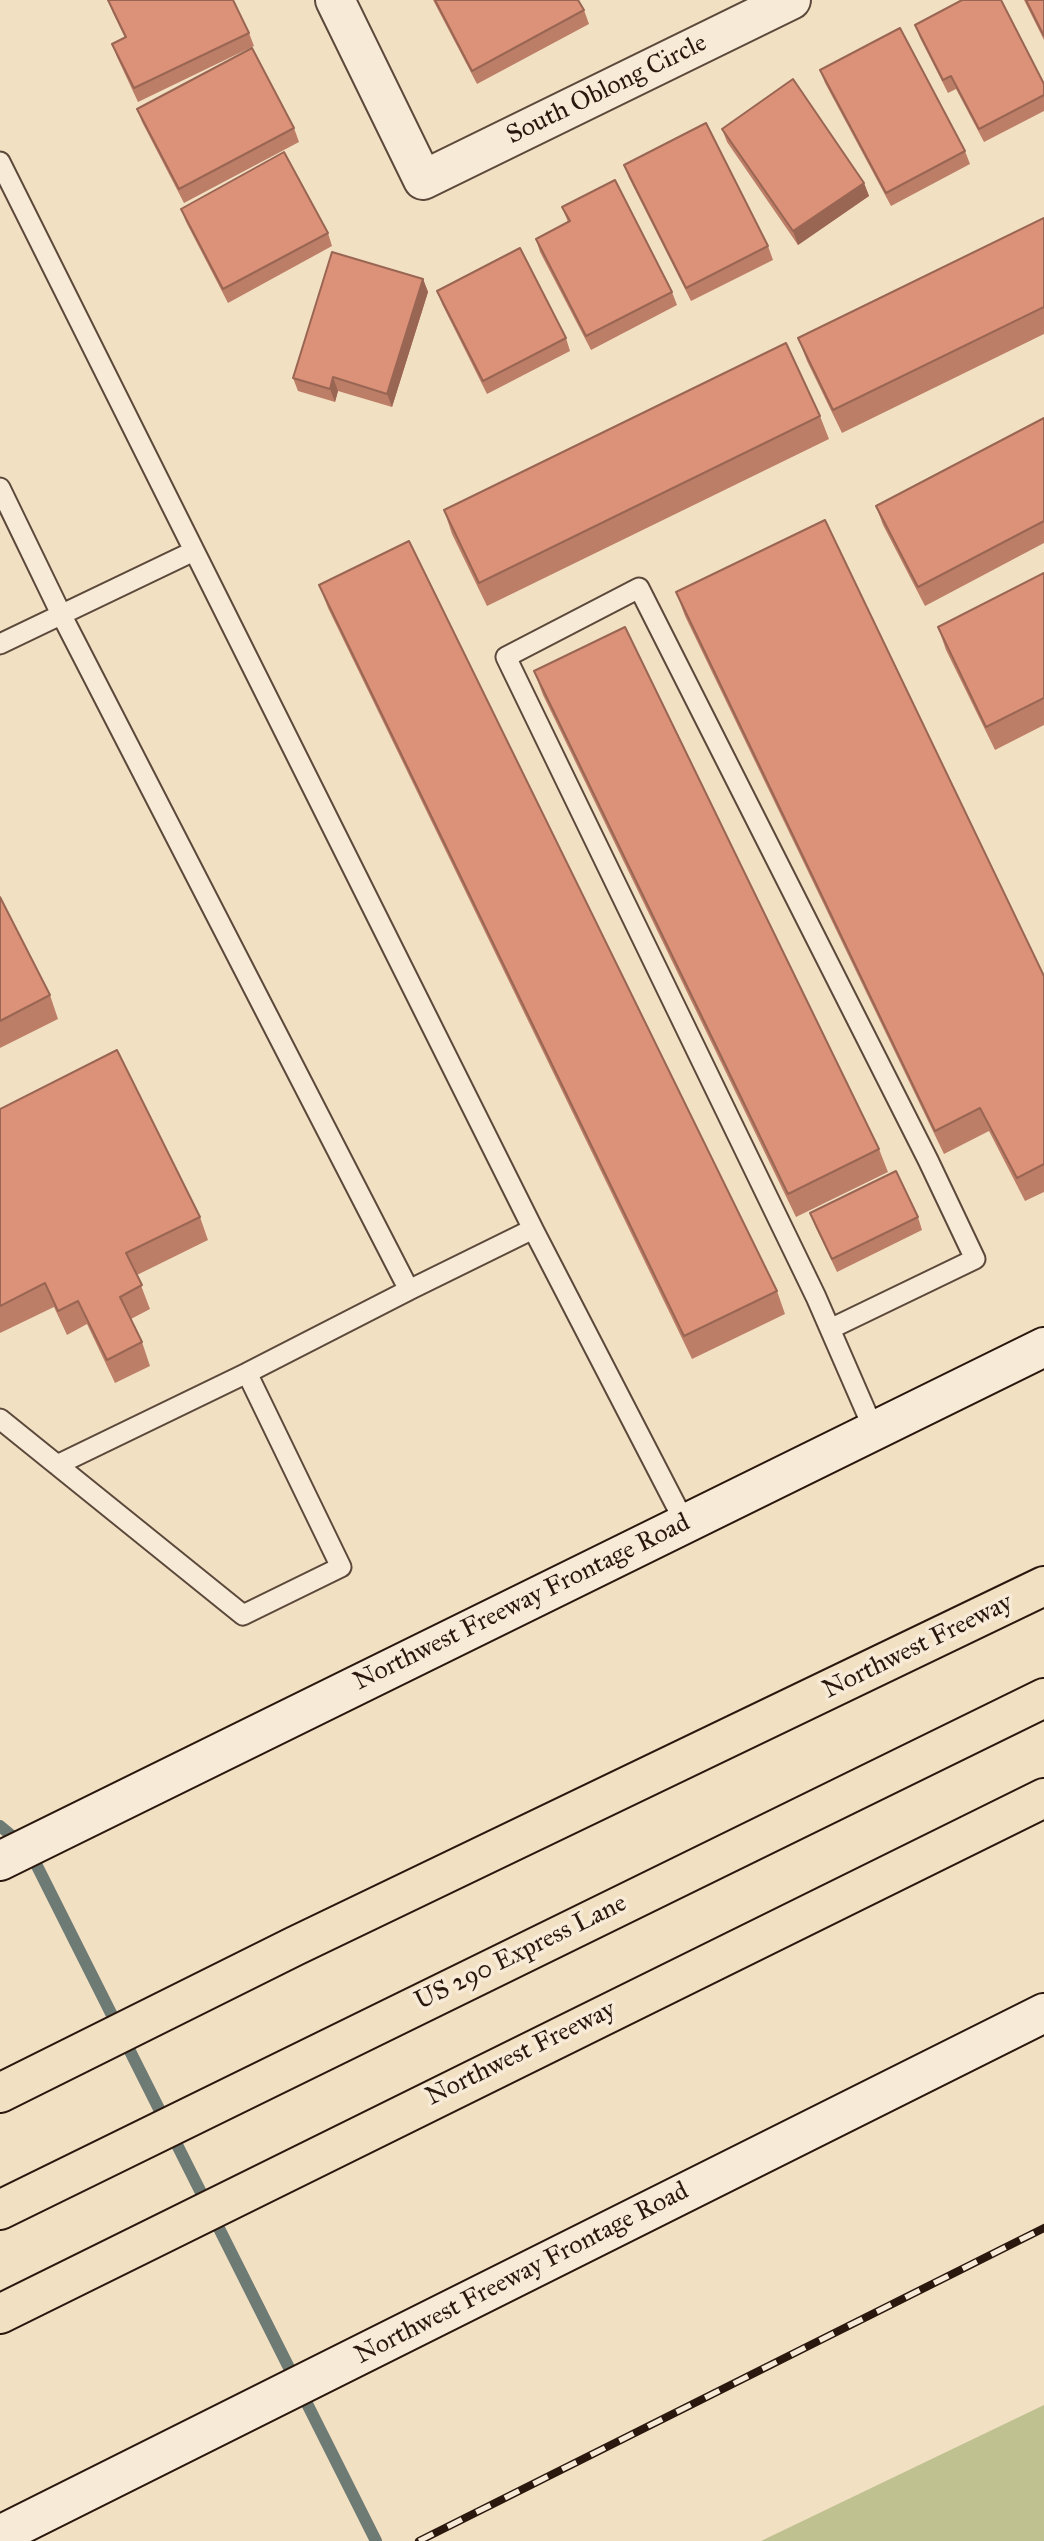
<!DOCTYPE html>
<style>
body{margin:0}
canvas{display:block;background:#f2e0c3}
</style>
<canvas width="1044" height="2541"></canvas>
<script>
const context = document.querySelector('canvas').getContext('2d');
context.lineJoin = 'round';
function fillPath(path, color) { context.fillStyle = color; context.fill(path, 'evenodd'); }
function strokePath(path, color, width, dash) { context.strokeStyle = color; context.lineWidth = width; context.lineCap = dash ? 'butt' : 'round'; context.setLineDash(dash || []); context.stroke(path); }
function drawText(font, color, halo, rows, align = 'center') {
  context.font = font + ' "IM FELL Great Primer",serif'; context.lineWidth = 7; context.setLineDash([]); context.textBaseline = 'middle'; context.strokeStyle = halo; context.fillStyle = color; for (const [text, x, y, turn = 0] of rows) {
    context.save(); context.translate(x, y); context.rotate((+turn || 0) * Math.PI / 180); context.textAlign = isNaN(turn) ? turn : align; if (halo) context.strokeText(text, 0, 0); context.fillText(text, 0, 0); context.restore();
  }
}
const green = new Path2D(`
 M 1044,2405 L 1044,2541 L 761,2541 Z`);
const stream = new Path2D(`
 M 0,1826 L 29,1850 L 376,2541`);
const service = new Path2D(`
 M 0,162 L 533,1229 L 409,1290
 M 0,488 L 62,616 L 409,1290 L 247,1373 L 341,1567 L 243,1615 L 0,1419
 M 0,644 L 194,551
 M 533,1229 L 685,1523
 M 830,1329 L 975,1259 L 928,1160 L 639,588 L 506,657 L 816,1297 L 874,1430
 M 57,1465 L 247,1373`);
const minor = new Path2D(`
 M 335,0 L 423,180 L 791,0`);
const secondary = new Path2D(`
 M 0,1861 L 1044,1347
 M 0,2535 L 1044,2013`);
const motorway = new Path2D(`
 M 0,2093 L 295,1946 L 1044,1586
 M 0,2210 L 1044,1698
 M 0,2314 L 1044,1798`);
const rail = new Path2D(`
 M 419,2541 L 1044,2228`);
const wall = new Path2D(`
 M 108,0 L 249,33 L 254,46 L 138,102 L 117,57 L 112,44 L 125,38 L 113,13 Z
 M 433,0 L 578,0 L 584,10 L 589,24 L 477,84 Z
 M 1024,0 L 1044,0 L 1044,40 Z
 M 915,25 L 1044,84 L 1044,111 L 984,142 L 956,89 L 948,93 L 920,38 Z
 M 820,70 L 965,151 L 970,164 L 891,206 L 825,83 Z
 M 137,109 L 294,128 L 299,142 L 184,203 L 142,122 Z
 M 722,129 L 864,183 L 869,196 L 798,245 L 727,142 Z
 M 624,165 L 768,246 L 773,260 L 691,301 L 629,178 Z
 M 562,207 L 672,292 L 677,305 L 591,350 L 540,252 L 536,239 L 568,222 Z
 M 181,209 L 328,233 L 332,246 L 228,303 L 186,222 Z
 M 1044,218 L 1044,334 L 842,433 L 807,361 L 798,338 Z
 M 423,279 L 428,292 L 392,407 L 338,391 L 335,402 L 298,391 L 293,378 Z
 M 437,291 L 566,338 L 570,351 L 487,394 L 442,304 Z
 M 820,416 L 829,439 L 487,606 L 452,534 L 444,510 Z
 M 1044,418 L 1044,543 L 925,606 L 883,525 L 876,506 Z
 M 1044,573 L 1044,725 L 995,750 L 946,650 L 938,627 Z
 M 319,585 L 777,1291 L 785,1314 L 692,1359 L 328,608 Z
 M 676,592 L 1044,976 L 1044,1192 L 1025,1201 L 989,1131 L 944,1154 L 685,616 Z
 M 534,671 L 879,1149 L 888,1172 L 796,1217 L 543,695 Z
 M 0,897 L 50,995 L 58,1019 L 0,1048 Z
 M 0,1109 L 200,1217 L 208,1240 L 137,1275 L 150,1309 L 131,1319 L 142,1342 L 150,1366 L 115,1383 L 87,1324 L 67,1335 L 54,1307 L 0,1333 Z
 M 810,1213 L 918,1217 L 922,1230 L 837,1272 L 815,1226 Z`);
const shadedWall = new Path2D(`
 M 864,183 L 869,196 L 798,245 L 793,231 Z
 M 423,279 L 428,292 L 392,407 L 387,394 Z
 M 333,377 L 338,391 L 335,402 L 330,389 Z`);
const building = new Path2D(`
 M 108,0 L 233,0 L 249,33 L 134,88 L 112,44 L 126,37 Z
 M 435,0 L 578,0 L 584,10 L 472,71 Z
 M 962,0 L 1001,0 L 1044,84 L 1044,95 L 979,129 L 951,76 L 943,80 L 915,25 Z
 M 1026,0 L 1044,0 L 1044,36 Z
 M 900,28 L 965,151 L 886,193 L 820,70 Z
 M 252,48 L 294,128 L 179,189 L 137,109 Z
 M 793,79 L 864,183 L 793,231 L 722,129 Z
 M 706,123 L 768,246 L 686,288 L 624,165 Z
 M 284,152 L 328,233 L 223,289 L 181,209 Z
 M 615,180 L 672,292 L 586,336 L 536,239 L 570,221 L 562,207 Z
 M 1044,218 L 1044,307 L 833,410 L 798,338 Z
 M 520,248 L 566,338 L 483,381 L 437,291 Z
 M 332,252 L 423,279 L 387,394 L 333,377 L 330,389 L 293,378 Z
 M 786,343 L 820,416 L 479,583 L 444,510 Z
 M 1044,418 L 1044,521 L 918,587 L 876,506 Z
 M 825,520 L 1044,976 L 1044,1164 L 1017,1178 L 980,1108 L 935,1131 L 676,592 Z
 M 409,541 L 777,1291 L 684,1336 L 319,585 Z
 M 1044,573 L 1044,698 L 986,727 L 938,627 Z
 M 625,627 L 879,1149 L 788,1194 L 534,671 Z
 M 0,897 L 50,995 L 0,1021 Z
 M 117,1050 L 200,1217 L 126,1253 L 142,1285 L 120,1297 L 142,1342 L 107,1360 L 78,1301 L 58,1311 L 45,1283 L 0,1306 L 0,1109 Z
 M 896,1171 L 918,1217 L 832,1259 L 810,1213 Z`);
const streetNames = [
 ["South Oblong Circle",607,90,-26],
 ["Northwest Freeway Frontage Road",522,1603,-26],
 ["Northwest Freeway",918,1647,-26],
 ["US 290 Express Lane",521,1953,-26],
 ["Northwest Freeway",521,2054,-26],
 ["Northwest Freeway Frontage Road",522,2274,-27]
];
fillPath(green, '#bfc190');
strokePath(stream, '#6e7b74', 12);
strokePath(service, '#5c493b', 23);
strokePath(minor, '#5c493b', 42);
strokePath(secondary, '#2a170e', 42);
strokePath(motorway, '#2a170e', 42);
strokePath(service, '#f7ebd8', 19);
strokePath(minor, '#f7ebd8', 38);
strokePath(secondary, '#f7ebd8', 38);
strokePath(motorway, '#f2e0c3', 38);
strokePath(rail, '#2a170e', 8);
strokePath(rail, '#f7ebd8', 5, [16]);
fillPath(wall, '#bd7e67');
fillPath(shadedWall, '#9a6654');
fillPath(building, '#dc9278');
strokePath(building, '#9a6654', 2);
drawText('26px', '#2a170e', '#f7ebd8', streetNames);
</script>
